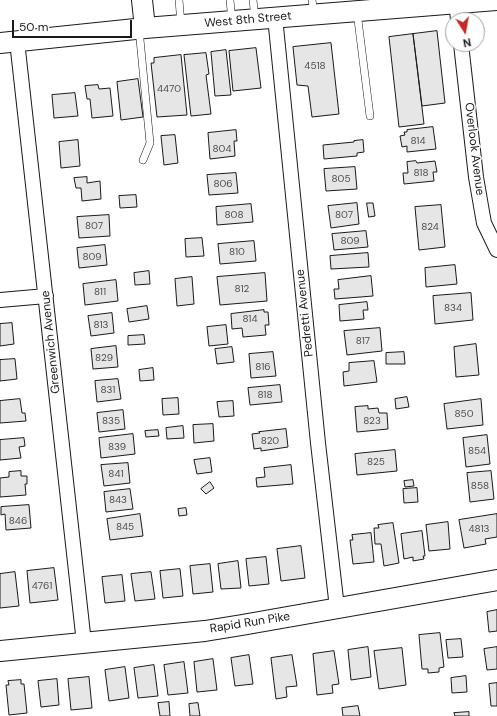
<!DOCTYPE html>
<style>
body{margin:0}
#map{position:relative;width:497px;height:716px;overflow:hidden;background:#fff;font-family:"DM Sans",sans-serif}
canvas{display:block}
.north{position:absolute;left:445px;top:12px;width:40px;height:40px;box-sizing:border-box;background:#fff;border:1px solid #a3a3a3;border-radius:50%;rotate:169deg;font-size:11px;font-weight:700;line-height:16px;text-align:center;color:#1a1a1a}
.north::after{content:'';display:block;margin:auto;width:14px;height:18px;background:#c62828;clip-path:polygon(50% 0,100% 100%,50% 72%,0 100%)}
.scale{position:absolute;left:12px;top:20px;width:120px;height:18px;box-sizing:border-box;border:2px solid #1a1a1a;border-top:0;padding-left:5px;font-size:12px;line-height:14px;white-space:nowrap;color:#1a1a1a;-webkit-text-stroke:3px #fff;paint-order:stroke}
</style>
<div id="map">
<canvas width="497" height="716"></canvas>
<div class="north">N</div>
<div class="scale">50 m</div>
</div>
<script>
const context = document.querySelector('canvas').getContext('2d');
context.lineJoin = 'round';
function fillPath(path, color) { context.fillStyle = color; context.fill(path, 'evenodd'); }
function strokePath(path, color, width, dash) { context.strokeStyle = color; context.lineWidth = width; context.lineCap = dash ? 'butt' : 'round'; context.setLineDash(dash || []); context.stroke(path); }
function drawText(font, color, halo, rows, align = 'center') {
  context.font = font + ' "DM Sans",sans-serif'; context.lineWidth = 3; context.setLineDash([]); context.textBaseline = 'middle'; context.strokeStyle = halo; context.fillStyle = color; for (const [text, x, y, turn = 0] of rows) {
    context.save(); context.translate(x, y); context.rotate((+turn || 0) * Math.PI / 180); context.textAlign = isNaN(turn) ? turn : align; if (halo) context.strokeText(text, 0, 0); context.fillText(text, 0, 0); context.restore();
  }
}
const building = new Path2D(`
 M 437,31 L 445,103 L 422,106 L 413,34 Z
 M 413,34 L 424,124 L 399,127 L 389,37 Z
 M 331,43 L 339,114 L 312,117 L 308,86 L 297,85 L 293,47 Z
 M 256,48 L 261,88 L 233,91 L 229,51 Z
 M 226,50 L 231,95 L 215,96 L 211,52 Z
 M 206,53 L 209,74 L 206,75 L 211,114 L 191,116 L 184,55 Z
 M 181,55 L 187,115 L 157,117 L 151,63 L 154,63 L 154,58 Z
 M 138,79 L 143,117 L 121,120 L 117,82 Z
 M 98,85 L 99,89 L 110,88 L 113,116 L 92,118 L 90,99 L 87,99 L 85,86 Z
 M 75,93 L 78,116 L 54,118 L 52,95 Z
 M 433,127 L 436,149 L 407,152 L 407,146 L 402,147 L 400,136 L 405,135 L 404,132 L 407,132 L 407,130 Z
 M 236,130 L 237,141 L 234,141 L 235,156 L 210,159 L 208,133 Z
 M 175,135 L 178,163 L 164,165 L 161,136 Z
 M 78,140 L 80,166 L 61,168 L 59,142 Z
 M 363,140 L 364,152 L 357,153 L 357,156 L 324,159 L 323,145 L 354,142 L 354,141 Z
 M 416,161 L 417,163 L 435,161 L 437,172 L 433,172 L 434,181 L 404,184 L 403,173 L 408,173 L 407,162 Z
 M 355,167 L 357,189 L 326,191 L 324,169 Z
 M 236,173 L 238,193 L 209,195 L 207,175 Z
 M 87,177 L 87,183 L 100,181 L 101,199 L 82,201 L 81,188 L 76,188 L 74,178 Z
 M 136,195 L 137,207 L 120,208 L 119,196 Z
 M 357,203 L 359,224 L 331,228 L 328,206 Z
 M 367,203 L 373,203 L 375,216 L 369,217 Z
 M 251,204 L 253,222 L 217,225 L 216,207 Z
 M 441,205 L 445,247 L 419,250 L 415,207 Z
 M 109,215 L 110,236 L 79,238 L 77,217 Z
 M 366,231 L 368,247 L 334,250 L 332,234 Z
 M 202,238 L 204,256 L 186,257 L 185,239 Z
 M 254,241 L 256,261 L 220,264 L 218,244 Z
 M 105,245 L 107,265 L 79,268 L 77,248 Z
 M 368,253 L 369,267 L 331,269 L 330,256 Z
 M 455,265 L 457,284 L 426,287 L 425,268 Z
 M 149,271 L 150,284 L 135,285 L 134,273 Z
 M 265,273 L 267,301 L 220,305 L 217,277 Z
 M 371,276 L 373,296 L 335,299 L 334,289 L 339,289 L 338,280 Z
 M 192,277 L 194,304 L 177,306 L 175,279 Z
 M 116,280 L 118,301 L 85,305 L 83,284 Z
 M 471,293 L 473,320 L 435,324 L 433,296 Z
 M 367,302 L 368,310 L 363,310 L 364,319 L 340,321 L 339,305 Z
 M 147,306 L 149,319 L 129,322 L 127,309 Z
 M 264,310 L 264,312 L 268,312 L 269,325 L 265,325 L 266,335 L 243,337 L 242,328 L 232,329 L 231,314 Z
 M 112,313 L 114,333 L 91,336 L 88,316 Z
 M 12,323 L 14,344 L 0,346 L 0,324 Z
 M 226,325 L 228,344 L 209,346 L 207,327 Z
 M 380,328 L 382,351 L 347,355 L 344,331 Z
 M 144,335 L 145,344 L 128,345 L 128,336 Z
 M 476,344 L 479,375 L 456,377 L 454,347 Z
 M 116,346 L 118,367 L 93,369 L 91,349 Z
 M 232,347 L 234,362 L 217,364 L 215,349 Z
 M 273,352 L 276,376 L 251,378 L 249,354 Z
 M 404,352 L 405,364 L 386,364 L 386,353 Z
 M 15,359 L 17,379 L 0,381 L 0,360 Z
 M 374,361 L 377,382 L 344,386 L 343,372 L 349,371 L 349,363 Z
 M 153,368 L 154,380 L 140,381 L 139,370 Z
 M 118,379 L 121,399 L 97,402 L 95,381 Z
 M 280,385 L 282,402 L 250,405 L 248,388 Z
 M 407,397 L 409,407 L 396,409 L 395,399 Z
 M 178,398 L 179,414 L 163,415 L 162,399 Z
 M 20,399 L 22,413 L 25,413 L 26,421 L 0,423 L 0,401 Z
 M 481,399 L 483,425 L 447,429 L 444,404 Z
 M 233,401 L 234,416 L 219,417 L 217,402 Z
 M 368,406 L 368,409 L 378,408 L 379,413 L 387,413 L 388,429 L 357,432 L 355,407 Z
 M 123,410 L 125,429 L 99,432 L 97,413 Z
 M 213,424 L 214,441 L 194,443 L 193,425 Z
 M 183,426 L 184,438 L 167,439 L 166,428 Z
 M 286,429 L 288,447 L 261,451 L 261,448 L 254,449 L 252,434 L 260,433 L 259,432 Z
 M 158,430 L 159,436 L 146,437 L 145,431 Z
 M 133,434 L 135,454 L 101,458 L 99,438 Z
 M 487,435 L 490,464 L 466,467 L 463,438 Z
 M 24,438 L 25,446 L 19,447 L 21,458 L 0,460 L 0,440 Z
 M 395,450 L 397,471 L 357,475 L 355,454 Z
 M 210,458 L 212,472 L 197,474 L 194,460 Z
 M 128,463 L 130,483 L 104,486 L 101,465 Z
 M 291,465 L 293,484 L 257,487 L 256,478 L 265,477 L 264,468 Z
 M 21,471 L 21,476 L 27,476 L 27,484 L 25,484 L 26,495 L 0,497 L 0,478 L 9,477 L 9,472 Z
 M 491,471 L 494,499 L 470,502 L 467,473 Z
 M 413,480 L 414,486 L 405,487 L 404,481 Z
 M 210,482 L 214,488 L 206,494 L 201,489 Z
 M 417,488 L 418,502 L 404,503 L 403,489 Z
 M 130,489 L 133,509 L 106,512 L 104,492 Z
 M 29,505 L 31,528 L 6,530 L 5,514 L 1,515 L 1,507 Z
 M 186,508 L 187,515 L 179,516 L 178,509 Z
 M 140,514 L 143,536 L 110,540 L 107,519 Z
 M 497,514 L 497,537 L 485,539 L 486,544 L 464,548 L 459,520 Z
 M 448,522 L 450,549 L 429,551 L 426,525 Z
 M 393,523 L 399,563 L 384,566 L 381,544 L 375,544 L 374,528 L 379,528 L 378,525 Z
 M 422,531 L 425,556 L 423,556 L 424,559 L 413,561 L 413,557 L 404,559 L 401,534 Z
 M 371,533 L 374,562 L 353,564 L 350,540 L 353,540 L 352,535 Z
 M 301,546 L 305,578 L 281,581 L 277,549 Z
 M 266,557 L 269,584 L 249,586 L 246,559 Z
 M 238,561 L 241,588 L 221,589 L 218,564 Z
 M 210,564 L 213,592 L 193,594 L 190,566 Z
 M 54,568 L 58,600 L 30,603 L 27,571 Z
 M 180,569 L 183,596 L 163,598 L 160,571 Z
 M 15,572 L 19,606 L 0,608 L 0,574 Z
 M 151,572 L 155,599 L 135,601 L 131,574 Z
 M 122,575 L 125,601 L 105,603 L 102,577 Z
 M 497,610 L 497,631 L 489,632 L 487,612 Z
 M 440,633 L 444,667 L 439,668 L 439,672 L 428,673 L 428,669 L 422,669 L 419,635 Z
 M 461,639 L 463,657 L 448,658 L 446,640 Z
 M 368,647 L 371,677 L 351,680 L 348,650 Z
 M 497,647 L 497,669 L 487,670 L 484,649 Z
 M 402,648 L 406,685 L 379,689 L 374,651 Z
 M 334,651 L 339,684 L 332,685 L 333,693 L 317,695 L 313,654 Z
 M 249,655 L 253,684 L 235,686 L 231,658 Z
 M 292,655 L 297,686 L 286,687 L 287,697 L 276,699 L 271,658 Z
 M 213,659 L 217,690 L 197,692 L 194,662 Z
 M 184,662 L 188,693 L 168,695 L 164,665 Z
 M 154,665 L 158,696 L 138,698 L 134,668 Z
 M 125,667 L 129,698 L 109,701 L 105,670 Z
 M 466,676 L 467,692 L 452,693 L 451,678 Z
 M 89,677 L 92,708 L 71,710 L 68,679 Z
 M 57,679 L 59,705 L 41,707 L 38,681 Z
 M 21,680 L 21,684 L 24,684 L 27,713 L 9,715 L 6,685 L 9,685 L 8,681 Z
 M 497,683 L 497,706 L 491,706 L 489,684 Z
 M 169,702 L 170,716 L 160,716 L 158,703 Z
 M 198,703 L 200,716 L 190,716 L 189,704 Z
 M 358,706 L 360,716 L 343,716 L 342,708 Z
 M 469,712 L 469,716 L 455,716 L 454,713 Z`);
const lane = new Path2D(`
 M 179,0 L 181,24
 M 230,0 L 232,21
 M 253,0 L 255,18
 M 312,0 L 314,14
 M 357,12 L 370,116
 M 139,29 L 150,143 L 143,160`);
const street = new Path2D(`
 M 456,0 L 458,20
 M 275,17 L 318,443 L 337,608
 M 17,41 L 84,643
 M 461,44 L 476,177 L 481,206 L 484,223 L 497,250
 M 0,300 L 46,296`);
const secondary = new Path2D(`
 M 142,0 L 145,28
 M 0,43 L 145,28 L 497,0
 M 0,651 L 205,631 L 242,625 L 497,580`);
const numberNames = [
 ["4518",315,66],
 ["4470",169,89],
 ["814",418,141],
 ["804",222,149],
 ["818",421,173],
 ["805",341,179],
 ["806",223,184],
 ["808",234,215],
 ["807",344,215],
 ["807",94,226],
 ["824",430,227],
 ["809",350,241],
 ["810",237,252],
 ["809",92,257],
 ["812",242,289],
 ["811",100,292],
 ["834",453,308],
 ["814",250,319],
 ["813",101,325],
 ["817",363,341],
 ["829",104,358],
 ["816",263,367],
 ["831",108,390],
 ["818",265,395],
 ["850",464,414],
 ["835",111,421],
 ["823",372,421],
 ["820",270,441],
 ["839",117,447],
 ["854",477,451],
 ["825",376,462],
 ["841",116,474],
 ["858",480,486],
 ["843",118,500],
 ["846",18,521],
 ["845",125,527],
 ["4813",479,529],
 ["4761",42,586]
];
const streetNames = [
 ["West 8th Street",248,20,-5],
 ["Overlook Avenue",474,149,83],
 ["Pedretti Avenue",305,313,-96],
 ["Greenwich Avenue",51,342,-96],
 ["Rapid Run Pike",250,623,-9]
];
fillPath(building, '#e6e6e6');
strokePath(building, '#1a1a1a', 1);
strokePath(lane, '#1a1a1a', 8);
strokePath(street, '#1a1a1a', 16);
strokePath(secondary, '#1a1a1a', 22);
strokePath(lane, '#fff', 7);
strokePath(street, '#fff', 14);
strokePath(secondary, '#fff', 20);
drawText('10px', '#4d4d4d', null, numberNames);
drawText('12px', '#1a1a1a', '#fff', streetNames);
</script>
